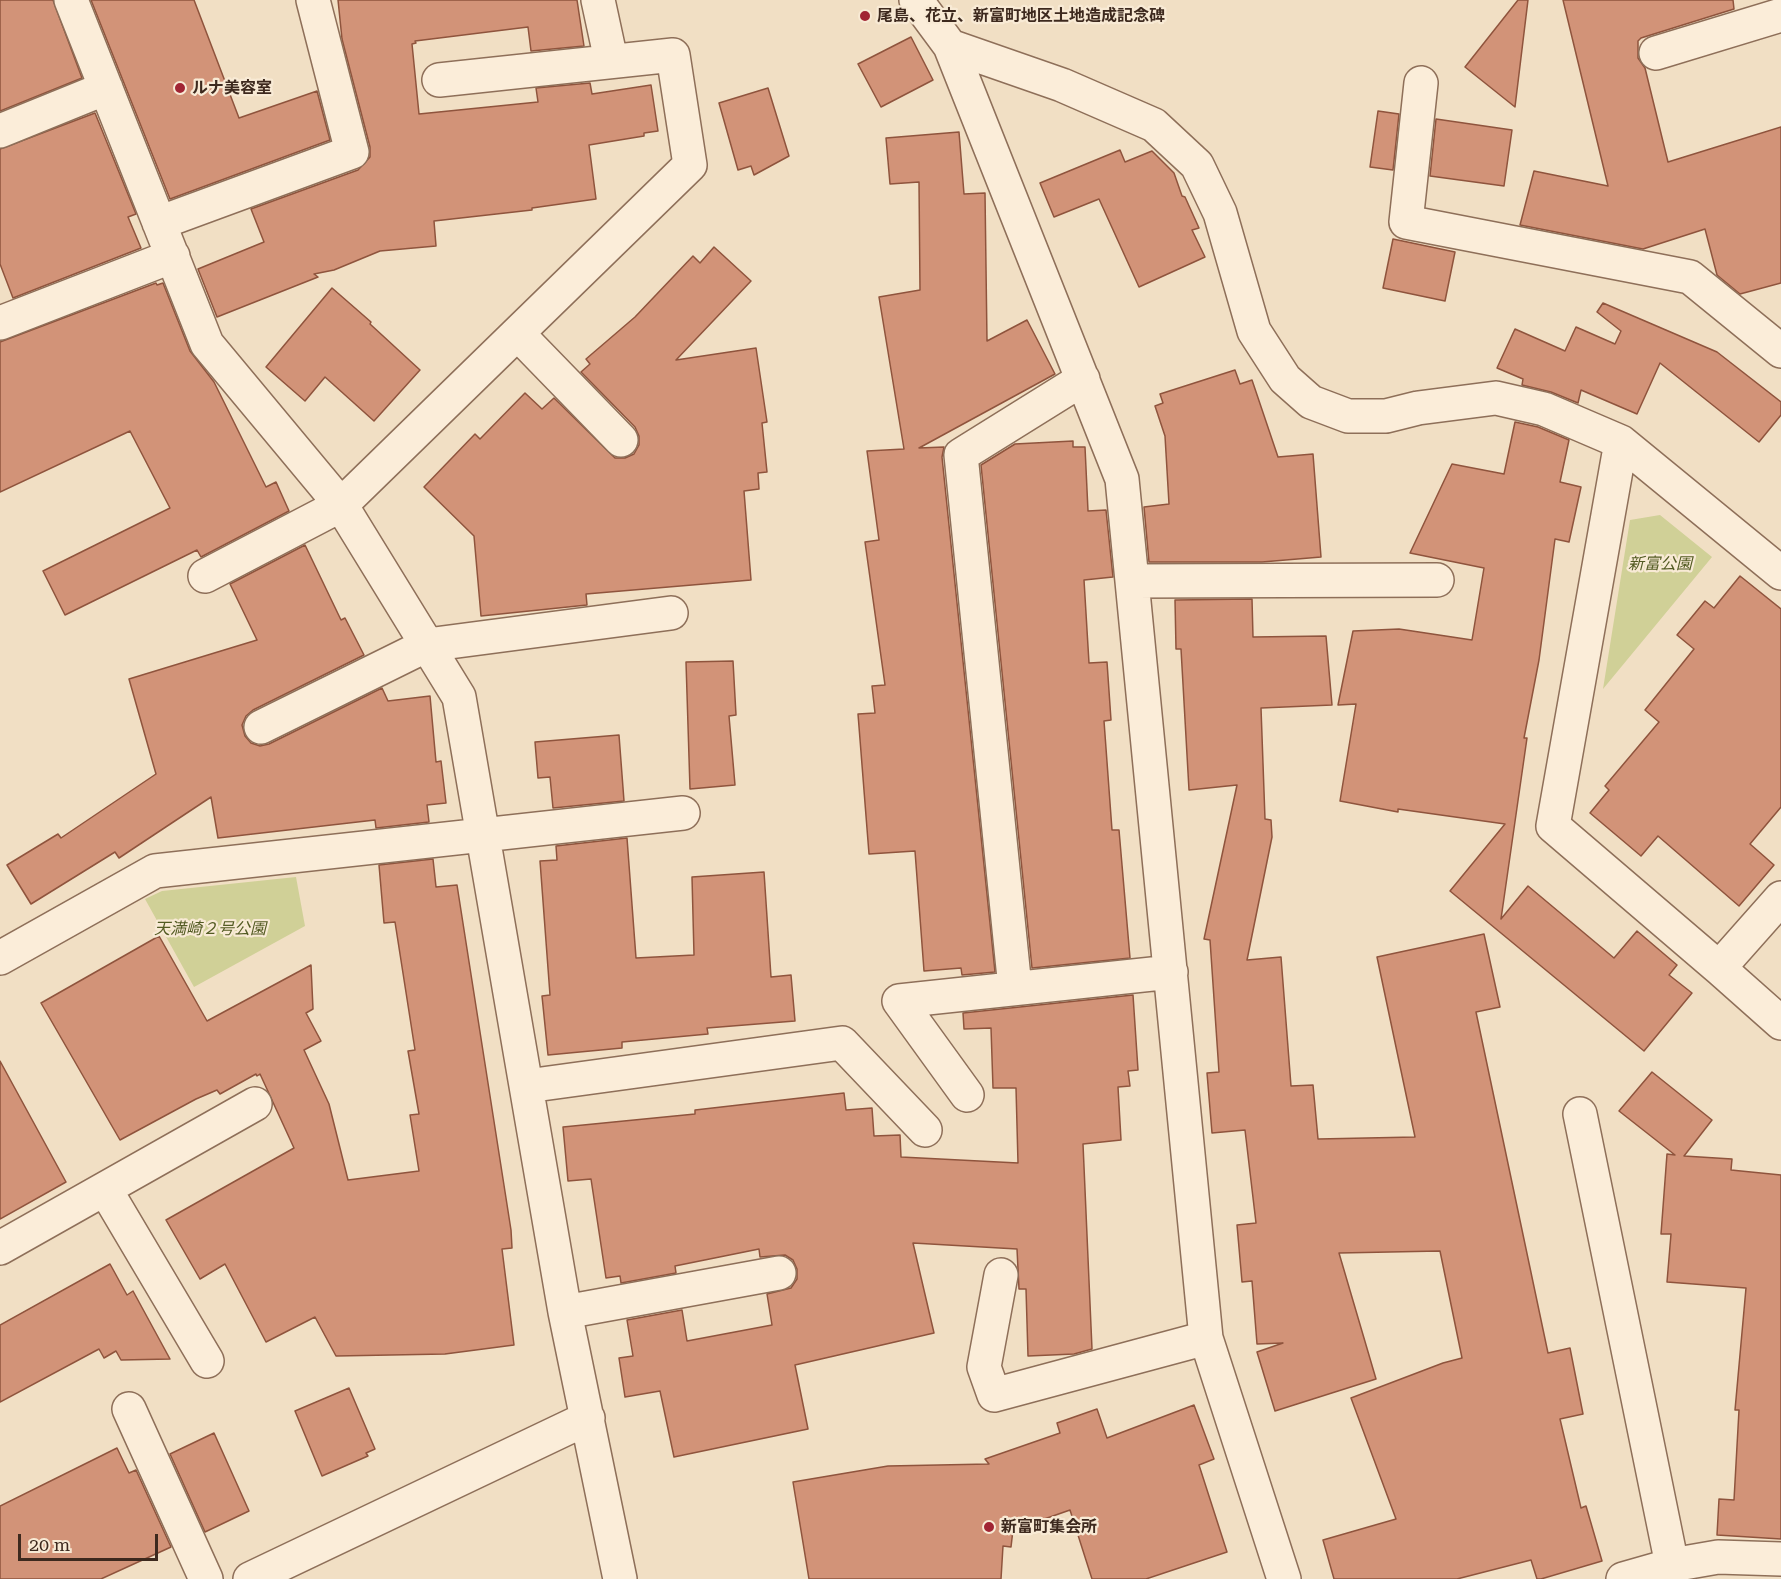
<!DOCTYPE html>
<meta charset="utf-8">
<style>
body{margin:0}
#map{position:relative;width:1781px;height:1579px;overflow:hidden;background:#f1dfc4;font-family:"Roboto Serif",serif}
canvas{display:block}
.scale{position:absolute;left:18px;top:1534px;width:140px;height:27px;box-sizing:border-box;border:3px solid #3d291e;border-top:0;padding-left:8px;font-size:18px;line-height:21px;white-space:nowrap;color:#3d291e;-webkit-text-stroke:4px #f8ead5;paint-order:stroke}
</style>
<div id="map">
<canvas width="1781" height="1579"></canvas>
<div class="scale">20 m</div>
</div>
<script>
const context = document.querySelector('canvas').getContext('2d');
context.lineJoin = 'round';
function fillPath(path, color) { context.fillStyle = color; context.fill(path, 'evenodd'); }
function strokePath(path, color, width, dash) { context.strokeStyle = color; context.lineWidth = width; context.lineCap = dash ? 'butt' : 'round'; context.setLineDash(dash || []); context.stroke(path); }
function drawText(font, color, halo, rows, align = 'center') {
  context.font = font + ' "Roboto Serif","Noto Sans JP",serif'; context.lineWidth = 4.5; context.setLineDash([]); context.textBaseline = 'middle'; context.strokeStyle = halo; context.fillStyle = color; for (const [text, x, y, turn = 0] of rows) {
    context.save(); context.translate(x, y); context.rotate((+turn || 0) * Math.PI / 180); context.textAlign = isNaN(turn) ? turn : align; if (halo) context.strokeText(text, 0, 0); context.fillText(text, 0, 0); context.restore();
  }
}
const green = new Path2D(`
 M 1660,515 L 1712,557 L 1603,689 L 1630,520 Z
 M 296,877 L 305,926 L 194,987 L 145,899 L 162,891 Z`);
const building = new Path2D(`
 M 0,0 L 53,0 L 82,78 L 0,111 Z
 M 91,0 L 194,0 L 239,118 L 317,91 L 330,140 L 170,199 Z
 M 338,0 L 577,0 L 584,46 L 531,51 L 528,27 L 415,41 L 416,43 L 412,44 L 419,114 L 538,102 L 536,88 L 590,83 L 592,94 L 651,85 L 658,131 L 644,133 L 644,136 L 589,145 L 596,199 L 532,208 L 532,210 L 434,221 L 436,246 L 380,251 L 334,270 L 314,274 L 318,277 L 217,317 L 198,269 L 264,242 L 251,209 L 358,170 L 370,157 L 370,147 L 342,39 Z
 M 1518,0 L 1528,0 L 1515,107 L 1465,67 Z
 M 1563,0 L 1733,0 L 1734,9 L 1641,38 L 1638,41 L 1638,58 L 1645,68 L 1668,162 L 1781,127 L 1781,283 L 1740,294 L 1717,275 L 1705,229 L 1643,249 L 1520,225 L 1534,171 L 1608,186 Z
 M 911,37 L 933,80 L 881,107 L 858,64 Z
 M 768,88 L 789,156 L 754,175 L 751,166 L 738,170 L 719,103 Z
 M 1378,111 L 1399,114 L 1393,170 L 1370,167 Z
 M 95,113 L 136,214 L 128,217 L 141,248 L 13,298 L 0,264 L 0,149 Z
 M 1436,119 L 1512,130 L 1504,186 L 1430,176 Z
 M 959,132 L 964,194 L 985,193 L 987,341 L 1027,320 L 1055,374 L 919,448 L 944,447 L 942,457 L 995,972 L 962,975 L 961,968 L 924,971 L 915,851 L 869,854 L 858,714 L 875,713 L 872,686 L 885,685 L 865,542 L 879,540 L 867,451 L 904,449 L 879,297 L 920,290 L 919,182 L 890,184 L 886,138 Z
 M 1120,150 L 1125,162 L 1152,151 L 1174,173 L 1182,196 L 1185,197 L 1199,228 L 1192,230 L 1205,257 L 1139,287 L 1099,199 L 1054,217 L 1040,183 Z
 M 1393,239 L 1455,252 L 1445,301 L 1383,288 Z
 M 714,247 L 751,281 L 676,360 L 756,348 L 767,422 L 762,423 L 767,472 L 758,473 L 759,489 L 744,491 L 751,580 L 586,594 L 587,605 L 481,616 L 474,536 L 424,487 L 475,434 L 480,439 L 525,393 L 542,409 L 554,398 L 615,458 L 625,458 L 634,454 L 639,445 L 639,436 L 635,427 L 581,372 L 590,364 L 586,359 L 635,317 L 693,256 L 700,263 Z
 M 156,283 L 157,285 L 163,283 L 190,351 L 214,382 L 266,487 L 276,482 L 289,511 L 201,557 L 197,550 L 65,615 L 43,571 L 170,508 L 130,431 L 0,492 L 0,342 Z
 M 332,288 L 371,322 L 370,324 L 420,370 L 374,421 L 325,377 L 305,401 L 266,367 Z
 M 1603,303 L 1717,352 L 1781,402 L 1781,415 L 1759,442 L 1660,363 L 1637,414 L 1581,390 L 1578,403 L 1551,392 L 1522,385 L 1523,379 L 1497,368 L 1515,329 L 1565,351 L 1576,327 L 1615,344 L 1621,331 L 1597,312 Z
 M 1235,370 L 1240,384 L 1252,380 L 1278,457 L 1313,454 L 1321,557 L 1262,562 L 1149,562 L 1144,507 L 1169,504 L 1165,436 L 1155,406 L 1163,403 L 1160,394 Z
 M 1515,422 L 1538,427 L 1569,440 L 1560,482 L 1581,487 L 1569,542 L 1555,539 L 1539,660 L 1524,738 L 1527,738 L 1501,919 L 1528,886 L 1614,958 L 1637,931 L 1677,965 L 1669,975 L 1692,993 L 1644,1051 L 1450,891 L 1505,824 L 1398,809 L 1398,812 L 1340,801 L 1356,704 L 1338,705 L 1353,631 L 1399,629 L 1472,640 L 1484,568 L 1410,553 L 1452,464 L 1504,474 Z
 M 1073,441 L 1073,447 L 1085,447 L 1088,511 L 1106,510 L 1113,577 L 1084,580 L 1089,663 L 1107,662 L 1111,720 L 1104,721 L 1112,830 L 1119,830 L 1130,958 L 1032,968 L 981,465 L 1015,444 Z
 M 305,545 L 341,620 L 345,618 L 364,655 L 253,710 L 246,716 L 242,725 L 245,736 L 251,743 L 260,746 L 269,744 L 382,688 L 388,701 L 430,696 L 436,762 L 441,761 L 446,803 L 427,805 L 429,822 L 376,828 L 375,820 L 218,838 L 211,797 L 119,858 L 115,852 L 31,904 L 7,865 L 58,834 L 61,838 L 156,774 L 129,679 L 257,640 L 230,584 Z
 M 1740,576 L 1781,609 L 1781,807 L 1750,844 L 1774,865 L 1739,906 L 1658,836 L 1641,856 L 1590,813 L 1609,790 L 1605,786 L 1659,722 L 1645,710 L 1694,649 L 1677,635 L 1705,601 L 1714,608 Z
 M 1252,599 L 1253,637 L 1326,636 L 1332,705 L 1261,708 L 1265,819 L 1271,820 L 1272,837 L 1247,960 L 1281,957 L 1291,1086 L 1313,1085 L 1318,1139 L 1415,1137 L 1377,957 L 1484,934 L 1500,1007 L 1476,1012 L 1548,1353 L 1570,1348 L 1583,1414 L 1560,1419 L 1581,1508 L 1586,1506 L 1602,1561 L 1541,1579 L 1537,1579 L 1531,1560 L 1457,1579 L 1334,1579 L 1323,1540 L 1396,1519 L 1351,1398 L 1443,1363 L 1462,1358 L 1440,1251 L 1339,1253 L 1376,1379 L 1275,1411 L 1257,1352 L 1283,1343 L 1257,1344 L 1252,1281 L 1242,1282 L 1237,1225 L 1256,1223 L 1245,1130 L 1212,1133 L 1207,1073 L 1219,1072 L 1210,940 L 1204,939 L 1237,785 L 1189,790 L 1181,649 L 1176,649 L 1175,600 Z
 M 733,661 L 736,715 L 729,716 L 735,785 L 690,789 L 686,662 Z
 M 619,735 L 624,801 L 553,808 L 550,777 L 538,778 L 535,742 Z
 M 627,838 L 636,958 L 694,955 L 692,877 L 764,872 L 771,977 L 791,975 L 795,1021 L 707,1028 L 708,1034 L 622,1042 L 622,1048 L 548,1055 L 542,996 L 550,995 L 540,861 L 557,860 L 556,846 Z
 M 433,859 L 436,887 L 457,885 L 511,1230 L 512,1248 L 502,1249 L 514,1345 L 445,1354 L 336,1356 L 315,1317 L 266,1342 L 225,1264 L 200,1279 L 166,1220 L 294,1148 L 260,1074 L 257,1076 L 256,1074 L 220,1094 L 217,1090 L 196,1099 L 120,1140 L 41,1003 L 159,936 L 207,1021 L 311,965 L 313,1009 L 306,1013 L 321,1041 L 304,1050 L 329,1104 L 348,1180 L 419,1171 L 410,1115 L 419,1114 L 408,1051 L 415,1050 L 395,922 L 384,923 L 379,865 Z
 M 1133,995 L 1138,1070 L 1128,1071 L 1130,1086 L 1118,1087 L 1121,1140 L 1083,1144 L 1092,1349 L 1074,1354 L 1028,1356 L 1026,1289 L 1019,1289 L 1017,1249 L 913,1243 L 934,1333 L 795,1365 L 808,1429 L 674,1457 L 660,1391 L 625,1397 L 619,1358 L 633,1356 L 627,1320 L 682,1310 L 687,1341 L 772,1325 L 767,1294 L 791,1288 L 797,1279 L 797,1269 L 793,1260 L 785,1255 L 760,1257 L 759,1249 L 675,1266 L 676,1273 L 621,1283 L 620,1276 L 606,1278 L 591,1179 L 568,1181 L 563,1127 L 695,1114 L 695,1110 L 844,1093 L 846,1110 L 872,1108 L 874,1136 L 900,1135 L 901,1157 L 1018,1163 L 1016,1088 L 993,1088 L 991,1028 L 964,1029 L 963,1013 Z
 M 0,1061 L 66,1182 L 0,1219 Z
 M 1652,1072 L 1712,1120 L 1684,1156 L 1732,1159 L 1731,1170 L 1781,1175 L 1781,1539 L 1717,1535 L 1719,1499 L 1734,1500 L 1739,1410 L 1735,1410 L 1746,1288 L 1667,1282 L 1671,1234 L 1661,1234 L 1667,1154 L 1675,1155 L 1619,1111 Z
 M 110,1264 L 127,1295 L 133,1291 L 170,1359 L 121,1360 L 116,1351 L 104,1358 L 99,1349 L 0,1402 L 0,1325 Z
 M 349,1388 L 375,1449 L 366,1453 L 368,1456 L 322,1476 L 295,1411 Z
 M 1194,1405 L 1214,1459 L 1199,1465 L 1227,1552 L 1146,1579 L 1092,1579 L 1070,1510 L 1013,1530 L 1011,1547 L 1003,1546 L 1001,1579 L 809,1579 L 793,1482 L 888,1466 L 989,1464 L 985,1459 L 1060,1433 L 1057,1423 L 1097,1409 L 1107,1438 Z
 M 214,1433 L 249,1511 L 205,1532 L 170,1454 Z
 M 117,1448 L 129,1473 L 136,1470 L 171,1547 L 101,1579 L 0,1579 L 0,1506 Z`);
const minor = new Path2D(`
 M 71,0 L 207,344 L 341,505 L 459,697 L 565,1312 L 620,1579
 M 598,0 L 611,60
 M 916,0 L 950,46 L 1062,85 L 1154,125 L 1197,165 L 1220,213 L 1254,331 L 1285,379 L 1311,402 L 1348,416 L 1386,416 L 1418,408 L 1496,398 L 1544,409 L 1621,442 L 1781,573
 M 950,46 L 1122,479 L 1206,1338 L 1284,1579
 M 1656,53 L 1781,15
 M 1421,83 L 1406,222 L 1690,277 L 1781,351
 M 0,131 L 106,88
 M 159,223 L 352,152 L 313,0
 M 0,323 L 173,256
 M 518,334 L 621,440
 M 1621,442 L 1553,826 L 1719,968 L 1781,898
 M 205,576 L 341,505 L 690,165 L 673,55 L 439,80
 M 1132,581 L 1437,580
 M 261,727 L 427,645 L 671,613
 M 0,958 L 155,871 L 683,813
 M 1719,968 L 1781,1023
 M 1015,988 L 961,455 L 1083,379
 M 527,1086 L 842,1043 L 925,1130
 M 967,1095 L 899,1001 L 1171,972
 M 1580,1114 L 1672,1565
 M 105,1189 L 207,1361
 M 0,1248 L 255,1104
 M 1001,1275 L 984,1367 L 994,1395 L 1206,1338
 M 565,1312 L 779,1273
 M 129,1409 L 206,1579
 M 250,1579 L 588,1418
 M 1623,1579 L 1672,1565 L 1718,1557 L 1781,1559`);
const markers = [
 [865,16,6,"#a12534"],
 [180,88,6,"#a12534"],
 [989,1527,6,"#a12534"]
];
const poiNames = [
 ["尾島、花立、新富町地区土地造成記念碑",877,16],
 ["ルナ美容室",192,88],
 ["新富町集会所",1001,1527]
];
const parkNames = [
 ["新富公園",1660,564],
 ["天満崎２号公園",210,929]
];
fillPath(green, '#d0d097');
fillPath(building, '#d29378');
strokePath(building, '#8f543d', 1.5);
strokePath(minor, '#8e6f59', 36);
strokePath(minor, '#fbedd9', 33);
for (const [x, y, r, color] of markers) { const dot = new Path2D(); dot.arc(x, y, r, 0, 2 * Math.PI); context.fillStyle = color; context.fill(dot); strokePath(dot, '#f8ead5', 2); }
drawText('bold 16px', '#3d291e', '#f8ead5', poiNames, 'left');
drawText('italic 16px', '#535b23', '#f8ead5', parkNames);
</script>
